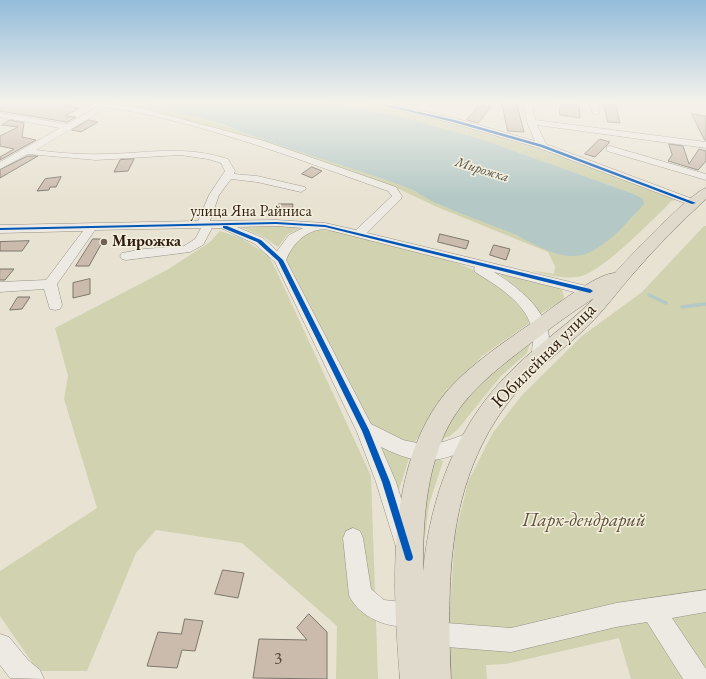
<!DOCTYPE html>
<meta charset="utf-8">
<style>
body{margin:0}
canvas{display:block;background:#e8e2d2}
</style>
<canvas width="706" height="679"></canvas>
<script>
const context = document.querySelector('canvas').getContext('2d');
context.lineJoin = 'round';
function fillPath(path, color) { context.fillStyle = color; context.fill(path, 'evenodd'); }
function strokePath(path, color, width, dash) { context.strokeStyle = color; context.lineWidth = width; context.lineCap = dash ? 'butt' : 'round'; context.setLineDash(dash || []); context.stroke(path); }
function drawText(font, color, halo, rows, align = 'center') {
  context.font = font + ' "EB Garamond",serif'; context.lineWidth = 3; context.setLineDash([]); context.textBaseline = 'middle'; context.strokeStyle = halo; context.fillStyle = color; for (const [text, x, y, turn = 0] of rows) {
    context.save(); context.translate(x, y); context.rotate((+turn || 0) * Math.PI / 180); context.textAlign = isNaN(turn) ? turn : align; if (halo) context.strokeText(text, 0, 0); context.fillText(text, 0, 0); context.restore();
  }
}
const green = new Path2D(`
 M 109,102 L 151,103 L 169,111 L 198,117 L 314,155 L 405,186 L 439,205 L 484,221 L 552,251 L 566,255 L 576,256 L 599,247 L 630,220 L 643,204 L 643,199 L 634,194 L 481,139 L 398,116 L 324,102 L 363,102 L 455,124 L 545,150 L 676,200 L 671,201 L 664,209 C 645,226 601,274 577,277 C 561,279 544,274 529,270 L 554,274 L 555,266 L 548,252 L 437,207 L 399,189 L 312,157 L 236,134 L 142,108 L 112,104 Z
 M 238,226 L 305,226 L 288,234 L 278,247 L 262,236 Z
 M 704,226 L 706,226 L 706,679 L 631,679 L 619,638 L 506,664 L 486,665 L 487,679 L 451,679 L 450,611 L 455,536 L 468,482 L 492,434 L 522,395 L 582,336 L 642,292 Z
 M 316,230 C 343,229 371,240 397,247 C 426,255 460,260 486,277 C 505,289 519,303 531,322 L 482,356 L 450,389 L 415,442 L 396,441 L 369,424 L 287,261 L 287,250 L 307,233 Z
 M 220,231 L 241,238 L 268,255 L 277,272 L 371,476 L 378,679 L 336,679 L 337,626 L 242,543 L 156,530 L 136,553 L 87,671 L 38,671 L 0,616 L 0,571 L 97,508 L 64,399 L 68,376 L 55,328 L 167,270 L 210,242 Z
 M 496,271 L 557,287 L 562,290 L 564,297 L 562,301 L 540,314 L 522,292 Z
 M 532,338 L 527,353 L 501,376 L 458,429 L 450,436 L 439,440 L 460,405 L 476,387 Z
 M 380,446 L 391,452 L 409,458 L 398,493 Z
 M 432,457 L 443,461 L 429,505 L 422,560 L 422,502 Z`);
const water = new Path2D(`
 M 142,102 L 324,102 L 398,116 L 481,139 L 634,194 L 643,199 L 644,204 C 629,221 599,256 575,256 C 555,257 534,244 516,235 C 491,224 465,216 440,205 C 427,200 416,190 403,186 C 344,164 280,148 222,124 L 198,117 L 169,111 Z`);
const stream = new Path2D(`
 M 649,295 L 666,303
 M 682,307 L 706,304`);
const building = new Path2D(`
 M 0,102 L 73,102 L 65,106 L 79,108 L 65,116 L 76,117 L 67,122 L 0,111 Z
 M 502,102 L 518,102 L 515,105 L 517,105 L 524,132 L 508,131 Z
 M 604,102 L 615,102 L 620,123 L 608,122 Z
 M 560,103 L 579,105 L 580,118 L 560,115 Z
 M 480,105 L 491,107 L 478,123 L 467,120 Z
 M 692,114 L 706,116 L 706,140 L 705,140 Z
 M 10,120 L 24,123 L 22,137 L 36,140 L 0,160 L 0,157 L 14,149 L 0,146 L 0,136 L 18,127 L 2,125 Z
 M 89,120 L 98,122 L 81,132 L 72,130 Z
 M 600,139 L 610,142 L 595,157 L 585,154 Z
 M 669,144 L 683,146 L 689,164 L 699,149 L 706,151 L 706,161 L 698,170 L 668,161 L 672,155 Z
 M 28,156 L 38,156 L 0,178 L 0,170 Z
 M 134,159 L 128,171 L 114,172 L 120,160 Z
 M 312,167 L 322,171 L 312,178 L 302,174 Z
 M 61,177 L 56,187 L 50,187 L 49,190 L 37,191 L 45,179 Z
 M 279,204 L 293,204 L 292,212 L 278,212 Z
 M 440,234 L 469,241 L 466,249 L 438,242 Z
 M 93,239 L 104,239 L 89,266 L 76,266 Z
 M 29,241 L 22,251 L 0,251 L 0,242 Z
 M 494,245 L 510,249 L 506,260 L 490,255 Z
 M 0,269 L 14,269 L 5,280 L 0,280 Z
 M 90,279 L 90,294 L 73,298 L 73,283 Z
 M 18,297 L 30,297 L 22,309 L 10,310 Z
 M 223,570 L 244,573 L 238,598 L 215,594 Z
 M 309,614 L 327,632 L 327,679 L 253,678 L 259,639 L 307,640 L 297,628 Z
 M 185,619 L 203,621 L 195,651 L 182,650 L 177,668 L 147,666 L 158,632 L 181,634 Z`);
const minor = new Path2D(`
 M 85,102 L 103,102 L 140,108 L 264,141 L 396,187 L 402,196 L 401,199 L 367,233 L 595,288 L 597,291 L 595,294 L 590,296 L 494,272 C 521,289 564,322 544,360 L 539,362 L 534,360 C 529,352 535,343 533,333 C 528,304 499,287 475,272 L 474,269 L 475,267 L 325,229 C 306,230 293,243 286,260 L 371,424 L 403,440 L 422,444 L 443,442 L 469,433 L 475,435 L 478,441 L 475,447 C 435,463 422,467 381,447 L 396,482 L 415,543 L 411,550 L 404,554 L 397,550 L 376,482 L 357,432 L 275,262 L 255,244 L 221,228 L 212,228 L 203,245 L 190,252 L 126,260 L 122,259 L 120,256 L 122,253 L 144,249 L 184,246 L 195,239 L 201,228 L 95,230 L 57,284 L 62,305 L 60,309 L 55,310 L 50,309 L 44,289 L 0,292 L 0,282 L 46,280 L 83,231 L 0,233 L 0,225 L 198,221 L 209,195 L 225,171 L 221,163 L 208,159 L 180,155 L 96,160 L 28,154 L 0,169 L 0,162 L 60,128 L 0,117 L 0,113 L 67,124 L 99,106 ZM 108,107 C 205,123 297,159 388,191 L 392,196 L 356,230 L 325,223 L 276,220 L 210,221 L 219,195 L 231,179 L 257,182 L 301,192 L 306,189 L 305,187 L 257,176 L 234,174 L 235,171 L 228,159 C 184,145 151,153 106,154 C 83,155 59,153 36,150 ZM 276,226 L 303,228 L 289,235 L 277,251 L 263,238 L 237,227 Z
 M 367,102 L 381,102 L 454,118 L 535,141 L 527,122 L 524,102 L 532,102 L 535,120 L 706,142 L 706,148 L 537,125 L 546,144 L 698,201 L 699,203 L 694,206 L 690,205 L 539,148 L 452,123 Z
 M 590,102 L 598,102 L 599,114 L 593,114 Z
 M 610,146 L 706,174 L 706,180 L 607,151 L 607,147 Z
 M 353,528 L 360,531 L 363,538 L 371,589 L 384,600 L 411,603 L 419,607 L 423,615 L 419,623 C 396,633 359,619 349,595 L 343,538 L 346,531 Z
 M 706,590 L 706,612 L 672,618 L 706,669 L 706,679 L 683,679 L 647,622 L 616,627 L 511,652 L 434,646 L 426,642 L 422,634 L 426,626 L 434,622 L 511,628 L 616,603 Z
 M 0,634 L 9,637 L 28,660 L 40,670 L 44,679 L 10,678 L 0,665 Z`);
const major = new Path2D(`
 M 706,188 L 706,199 C 680,223 655,248 632,275 C 619,290 607,306 593,321 C 570,345 542,363 520,388 C 446,473 447,573 451,679 L 400,679 C 393,588 384,465 448,390 C 472,363 503,343 533,322 C 549,310 597,273 615,273 C 628,258 692,191 706,188 ZM 594,298 C 570,324 539,343 514,368 C 458,421 430,496 423,572 C 423,527 425,482 442,440 C 458,399 493,372 527,346 C 549,329 571,313 594,298 Z`);
const cycleway = new Path2D(`
 M 370,102 L 374,102 L 455,120 L 543,145 L 696,203 L 692,204 L 541,147 L 453,122 Z
 M 276,222 L 325,225 L 590,289 L 593,291 L 590,293 L 325,227 L 276,224 L 0,230 L 0,228 Z
 M 223,226 L 227,226 L 261,240 L 283,260 L 369,430 L 390,482 L 413,557 L 412,560 L 409,561 L 406,560 L 405,557 L 382,482 L 362,431 L 278,261 L 257,242 L 223,228 Z`);
const markers = [
 [104,242,4,"#6f6255"]
];
const farWaternames = [
 ["Мирожка",482,170,17]
];
const streetNames = [
 ["улица Яна Райниса",251,212]
];
const poiNames = [
 ["Мирожка",112,242]
];
const nearNumbernames = [
 ["3",278,659]
];
const nearStreetnames = [
 ["Юбилейная улица",544,356,-45]
];
const nearParknames = [
 ["Парк-дендрарий",584,521]
];
fillPath(green, '#d1d2b0');
fillPath(water, '#b4c8c5');
strokePath(stream, '#b4c8c5', 3.5);
fillPath(building, '#cabbac');
strokePath(building, '#7d776d', 1);
strokePath(minor, '#979187', 1);
strokePath(major, '#7d776d', 1);
fillPath(minor, '#eceae2');
fillPath(major, '#e0dacd');
fillPath(cycleway, '#0057b8');
const sky = context.createLinearGradient(0, 0, 0, 197);
sky.addColorStop(0, '#93bcda');
sky.addColorStop(0.52, '#f5f2eb');
sky.addColorStop(1, '#f5f2eb00');
context.fillStyle = sky;
context.fillRect(0, 0, 706, 197);
for (const [x, y, r, color] of markers) { const dot = new Path2D(); dot.arc(x, y, r, 0, 2 * Math.PI); context.fillStyle = color; context.fill(dot); strokePath(dot, '#f5efdd', 1.5); }
drawText('italic 14px', '#55554e', '#f5efdd', farWaternames);
drawText('16px', '#2e1d11', '#f5efdd', streetNames);
drawText('bold 16px', '#2e1d11', '#f5efdd', poiNames, 'left');
drawText('17px', '#554438', null, nearNumbernames);
drawText('19px', '#2e1d11', '#f5efdd', nearStreetnames);
drawText('italic 19px', '#594f38', '#f5efdd', nearParknames);
</script>
